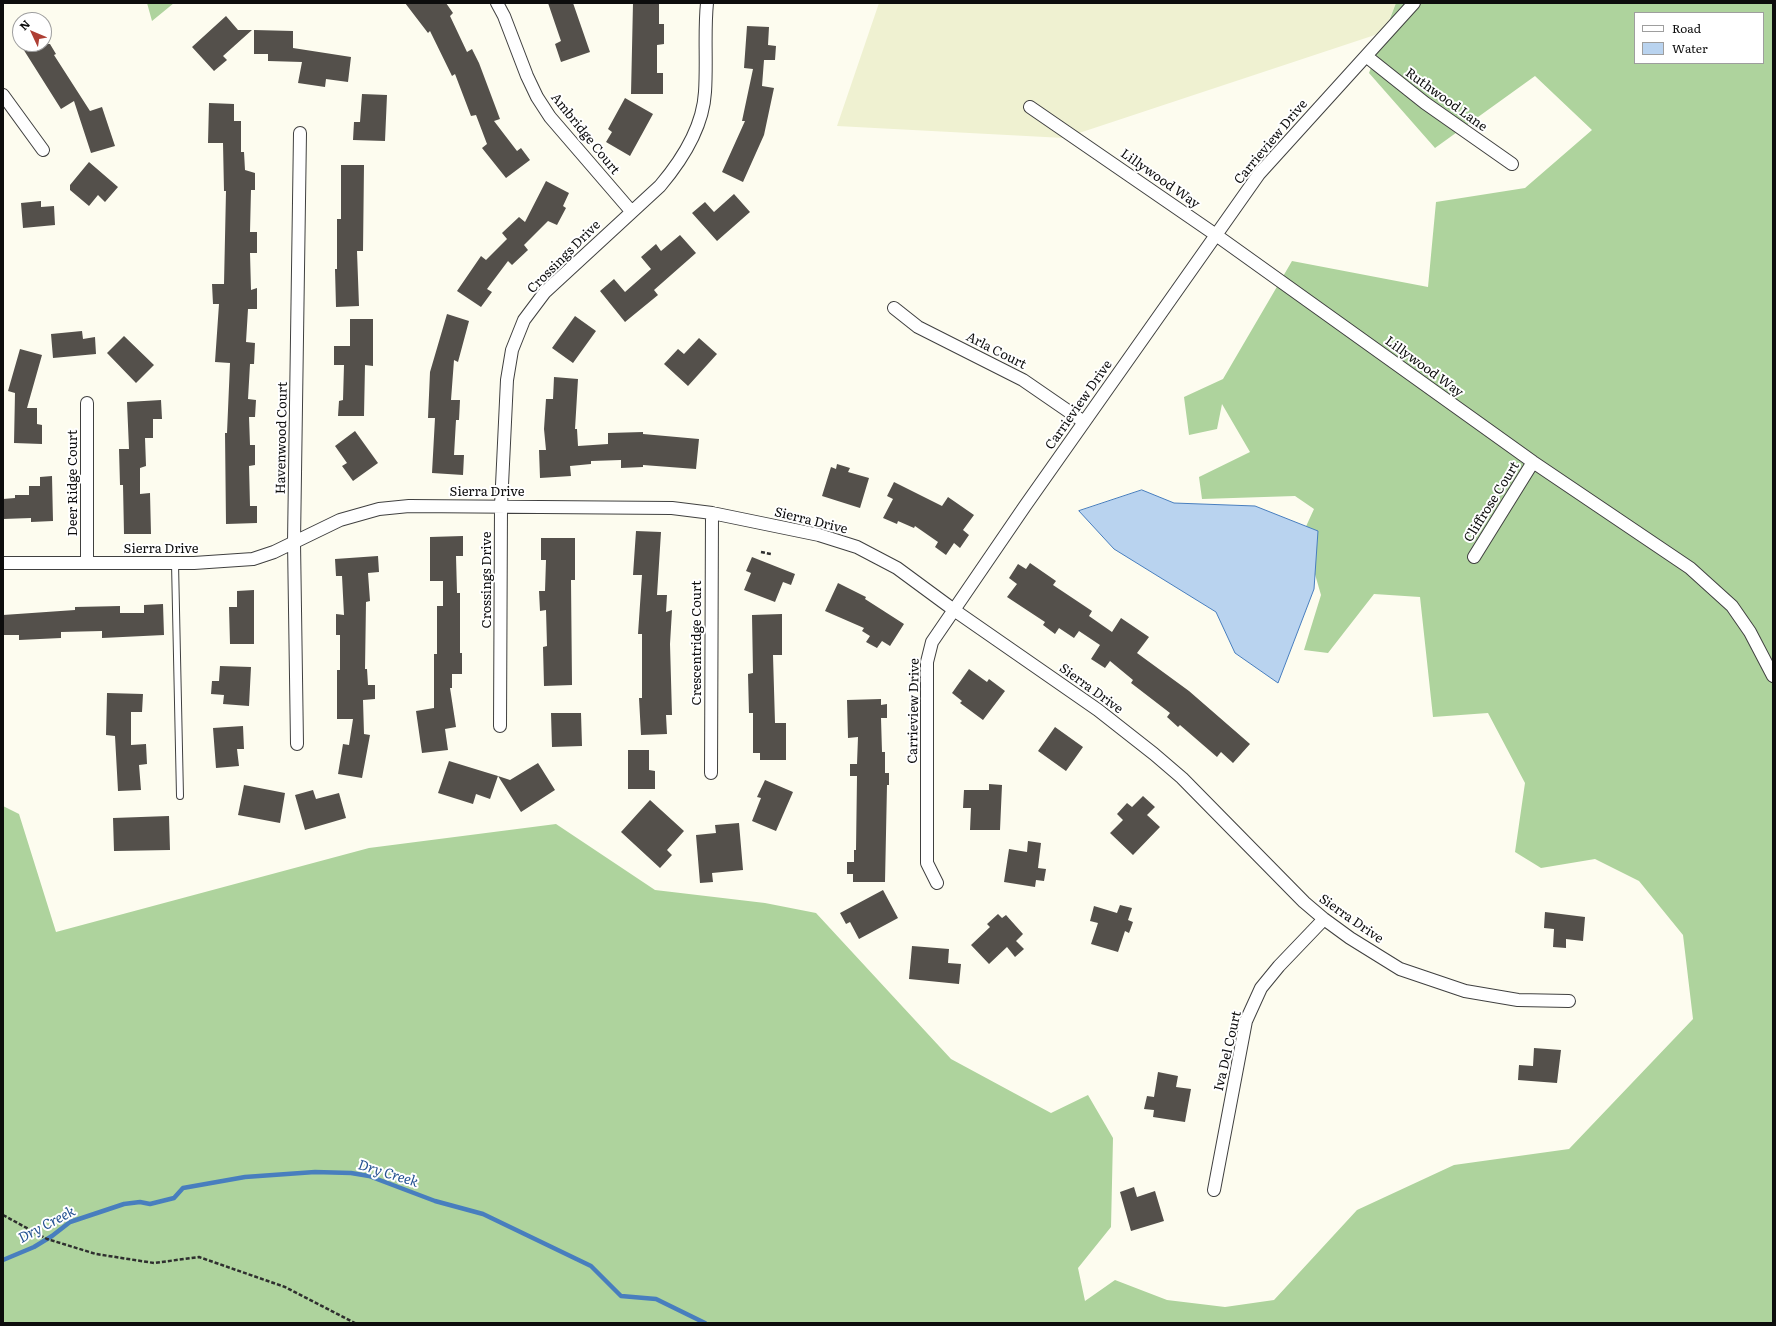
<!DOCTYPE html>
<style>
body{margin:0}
#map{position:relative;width:1776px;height:1326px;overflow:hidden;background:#fdfcef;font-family:Literata,serif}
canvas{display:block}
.frame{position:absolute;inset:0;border:4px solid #0d0d0d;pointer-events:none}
.legend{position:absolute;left:1634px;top:12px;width:130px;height:52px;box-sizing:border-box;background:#fff;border:1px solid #9e9e9e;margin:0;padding:5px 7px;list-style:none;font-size:12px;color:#0d0d0d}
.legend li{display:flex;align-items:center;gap:8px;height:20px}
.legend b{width:20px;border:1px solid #9e9e9e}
.north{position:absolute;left:12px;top:12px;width:40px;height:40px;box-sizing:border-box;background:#fff;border:1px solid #9e9e9e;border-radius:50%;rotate:314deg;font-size:11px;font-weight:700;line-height:16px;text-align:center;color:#0d0d0d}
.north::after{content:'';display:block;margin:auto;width:14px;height:18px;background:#ae3f34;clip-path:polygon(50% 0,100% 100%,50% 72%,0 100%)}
</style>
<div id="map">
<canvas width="1776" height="1326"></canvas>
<div class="frame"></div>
<ul class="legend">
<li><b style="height:5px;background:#fff"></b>Road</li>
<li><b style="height:11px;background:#b9d3ef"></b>Water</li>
</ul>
<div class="north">N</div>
</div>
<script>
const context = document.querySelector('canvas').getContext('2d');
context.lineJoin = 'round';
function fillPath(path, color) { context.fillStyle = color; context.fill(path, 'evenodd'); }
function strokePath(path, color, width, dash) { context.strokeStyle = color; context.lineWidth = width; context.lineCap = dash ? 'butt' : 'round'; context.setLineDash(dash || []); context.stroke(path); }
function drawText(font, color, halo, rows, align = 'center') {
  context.font = font + ' Literata,serif'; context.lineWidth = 4; context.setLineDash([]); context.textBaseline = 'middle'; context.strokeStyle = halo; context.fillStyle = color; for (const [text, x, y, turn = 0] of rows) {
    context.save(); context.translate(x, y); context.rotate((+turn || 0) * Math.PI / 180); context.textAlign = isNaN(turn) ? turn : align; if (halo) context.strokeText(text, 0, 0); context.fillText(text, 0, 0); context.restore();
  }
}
const farmland = new Path2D(`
 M 879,3 L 1396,3 L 1384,32 L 1064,138 L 837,126 Z`);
const forest = new Path2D(`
 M 147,3 L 174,3 L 152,21 Z
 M 1396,3 L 1773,3 L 1773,1323 L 3,1323 L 3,806 L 19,814 L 56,932 L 369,848 L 556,824 L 655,890 L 765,903 L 816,913 L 951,1059 L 1051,1113 L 1088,1095 L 1113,1138 L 1111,1227 L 1078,1268 L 1085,1301 L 1115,1280 L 1167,1300 L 1225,1307 L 1274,1300 L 1357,1210 L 1454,1165 L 1569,1149 L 1693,1019 L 1683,935 L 1639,881 L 1595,859 L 1541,868 L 1515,852 L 1525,783 L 1488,713 L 1433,717 L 1420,597 L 1374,594 L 1328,653 L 1304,650 L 1321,595 L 1303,533 L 1314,509 L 1295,496 L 1202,499 L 1199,477 L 1250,452 L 1222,404 L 1217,429 L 1189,435 L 1184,397 L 1223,379 L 1292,261 L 1428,287 L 1436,202 L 1525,188 L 1592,130 L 1535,76 L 1435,148 L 1369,73 ZM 1635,13 L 1763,13 L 1763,63 L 1635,63 Z`);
const water = new Path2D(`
 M 1142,490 L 1174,503 L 1255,506 L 1318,531 L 1314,589 L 1278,683 L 1235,653 L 1216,612 L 1114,549 L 1079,511 Z`);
const stream = new Path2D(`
 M 3,1260 L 34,1247 L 52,1236 L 70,1222 L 124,1204 L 140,1202 L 150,1204 L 174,1198 L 183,1188 L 245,1177 L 315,1172 L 351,1173 L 369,1176 L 435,1201 L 483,1214 L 591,1266 L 621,1296 L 656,1299 L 705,1323`);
const building = new Path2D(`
 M 405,3 L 446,3 L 453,13 L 450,16 L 467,52 L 472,49 L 479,63 L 500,119 L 494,121 L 517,151 L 521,148 L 530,160 L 506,178 L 482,148 L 487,144 L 476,115 L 471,116 L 455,74 L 452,76 L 430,31 L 428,33 Z
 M 548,3 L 573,3 L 590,52 L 561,62 L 555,44 L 561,41 Z
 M 633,3 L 659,3 L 659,24 L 664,24 L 664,44 L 657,45 L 657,73 L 663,73 L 663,94 L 631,94 Z
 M 226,16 L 238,30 L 252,30 L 223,56 L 227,60 L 214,71 L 192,47 Z
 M 747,26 L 769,27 L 768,45 L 776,46 L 775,60 L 764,60 L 762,86 L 774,88 L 764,135 L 743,182 L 722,172 L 745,121 L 742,121 L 753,69 L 744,68 Z
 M 254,30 L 293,31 L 293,48 L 351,57 L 348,82 L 326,79 L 325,87 L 298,83 L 302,62 L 268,61 L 268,54 L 254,54 Z
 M 20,44 L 50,44 L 56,54 L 54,55 L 90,111 L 102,107 L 115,146 L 91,153 L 74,101 L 61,109 Z
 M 362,94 L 387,95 L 385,141 L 353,140 L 354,122 L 360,122 Z
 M 625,98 L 653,114 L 630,156 L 606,142 L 612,132 L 608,129 Z
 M 209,103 L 234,104 L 234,121 L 241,121 L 241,152 L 244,152 L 245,170 L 255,173 L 255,190 L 251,190 L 250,232 L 257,232 L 257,253 L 250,253 L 251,290 L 257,288 L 257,309 L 248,309 L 246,342 L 255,343 L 254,364 L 250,364 L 248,399 L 256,400 L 255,417 L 249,417 L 250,445 L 255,445 L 255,465 L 249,466 L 250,506 L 257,506 L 257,523 L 226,524 L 225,433 L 227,433 L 230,363 L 215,362 L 219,304 L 213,304 L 212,284 L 224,284 L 226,191 L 224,191 L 223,143 L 208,143 Z
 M 89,162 L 118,187 L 105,202 L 98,195 L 89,206 L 70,190 L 70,185 Z
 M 341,165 L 364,165 L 363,251 L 357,251 L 359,306 L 336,307 L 335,269 L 337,269 L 337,219 L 341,219 Z
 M 546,181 L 569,193 L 563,206 L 566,208 L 557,225 L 548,221 L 524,245 L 528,250 L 512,265 L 508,261 L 487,289 L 492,292 L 481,307 L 457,291 L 481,256 L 486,260 L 507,239 L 502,233 L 519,217 L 525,222 Z
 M 734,194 L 750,212 L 717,241 L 692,213 L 705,202 L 714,212 Z
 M 41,201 L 41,207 L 54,206 L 55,225 L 23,228 L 21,203 Z
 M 680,235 L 696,253 L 654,290 L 658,295 L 625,322 L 600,291 L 614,279 L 625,292 L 651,269 L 641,257 L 656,244 L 661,251 Z
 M 447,314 L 469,321 L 458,362 L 454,360 L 451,400 L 460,400 L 459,420 L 456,420 L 454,455 L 464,455 L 463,475 L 432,473 L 435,418 L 428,418 L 430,372 Z
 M 575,316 L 596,331 L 573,363 L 552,348 Z
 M 350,319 L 373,319 L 373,366 L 365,365 L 364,416 L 338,416 L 339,401 L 343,400 L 344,365 L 334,365 L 334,346 L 350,346 Z
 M 82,331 L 83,339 L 95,337 L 96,354 L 53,358 L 51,334 Z
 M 124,336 L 154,365 L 136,383 L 107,353 Z
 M 699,338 L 717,354 L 688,386 L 664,364 L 678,349 L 684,354 Z
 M 20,349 L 42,355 L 27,408 L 37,408 L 37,424 L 42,425 L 42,444 L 14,443 L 15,393 L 8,391 Z
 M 554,377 L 578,379 L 575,429 L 577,429 L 578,446 L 608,444 L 608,433 L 643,432 L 643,434 L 699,439 L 696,469 L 643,465 L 643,467 L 621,468 L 621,460 L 591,461 L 591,464 L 570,466 L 571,476 L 540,478 L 539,450 L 546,450 L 544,429 L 546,399 L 553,399 Z
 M 161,400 L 162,419 L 153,419 L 153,438 L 145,438 L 146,466 L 140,468 L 140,494 L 150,493 L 151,534 L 124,534 L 123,485 L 120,485 L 119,449 L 129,449 L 127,402 Z
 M 355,431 L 378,463 L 353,481 L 342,466 L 347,463 L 335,446 Z
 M 837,464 L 850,468 L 848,472 L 869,478 L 860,508 L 822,496 L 831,467 L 836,469 Z
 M 52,476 L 53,521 L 31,522 L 31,518 L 3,519 L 3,499 L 15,498 L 15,495 L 29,495 L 29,486 L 40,486 L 40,477 Z
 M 894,482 L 942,506 L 948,497 L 974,515 L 963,530 L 969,535 L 960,548 L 954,543 L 946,555 L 935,547 L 938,542 L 915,526 L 914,528 L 898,521 L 897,524 L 883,518 L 893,499 L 887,496 Z
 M 636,531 L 661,532 L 657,595 L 667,595 L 666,612 L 672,610 L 670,644 L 672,715 L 666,715 L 667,734 L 641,735 L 639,698 L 642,698 L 642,634 L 638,634 L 642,575 L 633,575 Z
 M 463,536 L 463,556 L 456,556 L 457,593 L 460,593 L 460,653 L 462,653 L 462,674 L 452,674 L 452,688 L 450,688 L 456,727 L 445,729 L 448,750 L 422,753 L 416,711 L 434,708 L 434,654 L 437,654 L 437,606 L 443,606 L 443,581 L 430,581 L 430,537 Z
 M 541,538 L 575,538 L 575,580 L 571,580 L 572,685 L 544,686 L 543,647 L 547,646 L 546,610 L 540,611 L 539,591 L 545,591 L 546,560 L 541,560 Z
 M 378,556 L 379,572 L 368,573 L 370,601 L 366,602 L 365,669 L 367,669 L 368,685 L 375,685 L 375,699 L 363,700 L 364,734 L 370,735 L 362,778 L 338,774 L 343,744 L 349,745 L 353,719 L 337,719 L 337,670 L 340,670 L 340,635 L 336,635 L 336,614 L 344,615 L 342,576 L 336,576 L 335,559 Z
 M 752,557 L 795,574 L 791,585 L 783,582 L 775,602 L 744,590 L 751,573 L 746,571 Z
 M 1030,563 L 1056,581 L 1053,585 L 1092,611 L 1089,616 L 1112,632 L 1121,618 L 1149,637 L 1137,653 L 1189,691 L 1250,744 L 1233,763 L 1221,752 L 1217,757 L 1180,725 L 1178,727 L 1167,717 L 1170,713 L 1131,683 L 1133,680 L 1110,661 L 1105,668 L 1091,659 L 1100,645 L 1079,631 L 1074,638 L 1059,628 L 1055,634 L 1043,625 L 1045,622 L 1007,597 L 1017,584 L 1009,578 L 1018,564 L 1026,569 Z
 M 838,583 L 866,597 L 865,599 L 904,624 L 890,646 L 882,641 L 877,648 L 866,642 L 870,636 L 862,631 L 864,628 L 825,611 Z
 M 254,590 L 254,644 L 230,644 L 229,607 L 237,607 L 237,591 Z
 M 163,604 L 164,635 L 102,638 L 102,631 L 61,632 L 61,638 L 19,640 L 19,635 L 3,635 L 3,615 L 75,610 L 75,607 L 120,606 L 120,613 L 144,613 L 144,605 Z
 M 782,614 L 782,655 L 773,655 L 775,723 L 786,723 L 786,760 L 760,760 L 760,753 L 753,753 L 753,713 L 749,713 L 748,674 L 753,673 L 752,615 Z
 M 220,666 L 251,667 L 249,706 L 223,704 L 224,695 L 211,694 L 212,681 L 219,681 Z
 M 969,669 L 987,682 L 989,679 L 1005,691 L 983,720 L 960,703 L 962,701 L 952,693 Z
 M 107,693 L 143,694 L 142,712 L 131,712 L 131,745 L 146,744 L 147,764 L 139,765 L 141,790 L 118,791 L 115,736 L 106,735 Z
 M 881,699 L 881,705 L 887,704 L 887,718 L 881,718 L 882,752 L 885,752 L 885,773 L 889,773 L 889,785 L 887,785 L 885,882 L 853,882 L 853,874 L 847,874 L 847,862 L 854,862 L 854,850 L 856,850 L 857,776 L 850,776 L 850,764 L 857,764 L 858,737 L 848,738 L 847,700 Z
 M 551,713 L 581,713 L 582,746 L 552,747 Z
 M 243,726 L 244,749 L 237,749 L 239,766 L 216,768 L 213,728 Z
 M 1055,727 L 1083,747 L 1066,771 L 1038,751 Z
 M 628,750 L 649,750 L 649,770 L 655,771 L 655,789 L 628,789 Z
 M 449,761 L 498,776 L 490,799 L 476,794 L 473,804 L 438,793 Z
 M 538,763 L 555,790 L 521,812 L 498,776 L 510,780 Z
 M 765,780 L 793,792 L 776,831 L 752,821 L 761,798 L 757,797 Z
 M 989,784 L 1002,785 L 1000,830 L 970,830 L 971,808 L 963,808 L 964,790 L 989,790 Z
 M 244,785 L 285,793 L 280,823 L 238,815 Z
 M 313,790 L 316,799 L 339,793 L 346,818 L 305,830 L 295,795 Z
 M 1143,796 L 1155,807 L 1147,815 L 1160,827 L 1133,855 L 1110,833 L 1123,820 L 1117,814 L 1127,803 L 1132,807 Z
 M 650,800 L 684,831 L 667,850 L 672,855 L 660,868 L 621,832 Z
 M 169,816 L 170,850 L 114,851 L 113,818 Z
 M 739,823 L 743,870 L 712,873 L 713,882 L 700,883 L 696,835 L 716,833 L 715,825 Z
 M 1028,841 L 1041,843 L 1038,868 L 1046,869 L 1044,881 L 1036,880 L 1035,887 L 1004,882 L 1009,849 L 1027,852 Z
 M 883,890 L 898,918 L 859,939 L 850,922 L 846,924 L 840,913 Z
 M 1120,905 L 1132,908 L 1128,920 L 1133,922 L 1129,933 L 1125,931 L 1118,952 L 1091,944 L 1098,923 L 1090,921 L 1094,906 L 1117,913 Z
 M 1545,912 L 1585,917 L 1583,941 L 1566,939 L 1566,948 L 1553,947 L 1554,929 L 1544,928 Z
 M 998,914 L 1002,918 L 1006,915 L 1023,934 L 1016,941 L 1024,949 L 1015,957 L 1007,947 L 989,964 L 971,945 L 990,927 L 987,924 Z
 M 912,946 L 949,949 L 948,963 L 961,964 L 959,984 L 909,979 Z
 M 1534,1048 L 1561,1050 L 1557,1083 L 1518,1080 L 1519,1065 L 1533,1066 Z
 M 1158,1072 L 1178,1076 L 1176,1087 L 1191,1089 L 1185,1122 L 1153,1117 L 1154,1110 L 1144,1109 L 1147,1096 L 1154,1097 Z
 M 1134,1187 L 1137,1197 L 1155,1191 L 1164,1221 L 1131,1231 L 1120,1192 Z`);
const path = new Path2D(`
 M 761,552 L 771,554
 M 3,1215 L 47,1239 L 96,1254 L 154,1263 L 199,1257 L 285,1287 L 355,1323`);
const service = new Path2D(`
 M 175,563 L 180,796`);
const minor = new Path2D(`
 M 497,3 L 504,16 L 527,76 L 537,97 L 550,117 L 631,211
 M 1366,56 L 1425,103 L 1512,164
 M 3,95 L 43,150
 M 1030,107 L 1216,235 L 1533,462 L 1690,568 L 1732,606 L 1750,632 L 1773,676
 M 894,308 L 918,327 L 1023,380 L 1084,422
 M 87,403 L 87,563
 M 1474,557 L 1533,462
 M 3,563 L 194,563 L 253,559 L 274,552 L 340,520 L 379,509 L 409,506 L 672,508 L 712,513 L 819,535 L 857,547 L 897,568 L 954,610 L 1098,710 L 1154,754 L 1182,778 L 1304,902 L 1324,919 L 1350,938 L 1400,969 L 1465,991 L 1518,1000 L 1569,1001
 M 500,726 L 501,506 L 507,380 L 512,350 L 524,320 L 545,292 L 660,186 C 682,160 703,127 705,92 C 707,62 704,32 707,3
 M 297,744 L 294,542 L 300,133
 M 711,773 L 712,513
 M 937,883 L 927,863 L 927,662 L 932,642 L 1025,506 L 1259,174 L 1414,3
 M 1214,1190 L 1246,1021 L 1261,988 L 1279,966 L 1324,919`);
const streetNames = [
 ["Ruthwood Lane",1446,100,36],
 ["Ambridge Court",585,134,51],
 ["Carrieview Drive",1271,142,-50],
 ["Lillywood Way",1160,179,35],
 ["Crossings Drive",564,257,-45],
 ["Arla Court",996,351,27],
 ["Lillywood Way",1424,367,36],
 ["Carrieview Drive",1079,405,-55],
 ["Havenwood Court",282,438,-89],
 ["Deer Ridge Court",73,483,-90],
 ["Sierra Drive",487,492],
 ["Cliffrose Court",1492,502,-58],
 ["Sierra Drive",811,521,14],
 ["Sierra Drive",161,549],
 ["Crossings Drive",487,580,-90],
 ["Crescentridge Court",697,643,-90],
 ["Sierra Drive",1091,689,36],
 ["Carrieview Drive",914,711,-89],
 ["Sierra Drive",1351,919,35],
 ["Iva Del Court",1228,1051,-77]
];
const waterNames = [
 ["Dry Creek",388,1174,17],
 ["Dry Creek",47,1225,-28]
];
fillPath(farmland, '#eff1d1');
fillPath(forest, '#aed39d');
fillPath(water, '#b9d3ef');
strokePath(water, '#487ebe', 1);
strokePath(stream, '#487ebe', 4.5);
fillPath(building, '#54504b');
strokePath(service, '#404040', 8);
strokePath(minor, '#404040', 14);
strokePath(path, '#2f2f2f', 2.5, [4, 2]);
strokePath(service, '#fff', 6);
strokePath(minor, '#fff', 12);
drawText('13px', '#0d0d0d', '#fff', streetNames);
drawText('italic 14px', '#245291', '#fff', waterNames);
</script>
